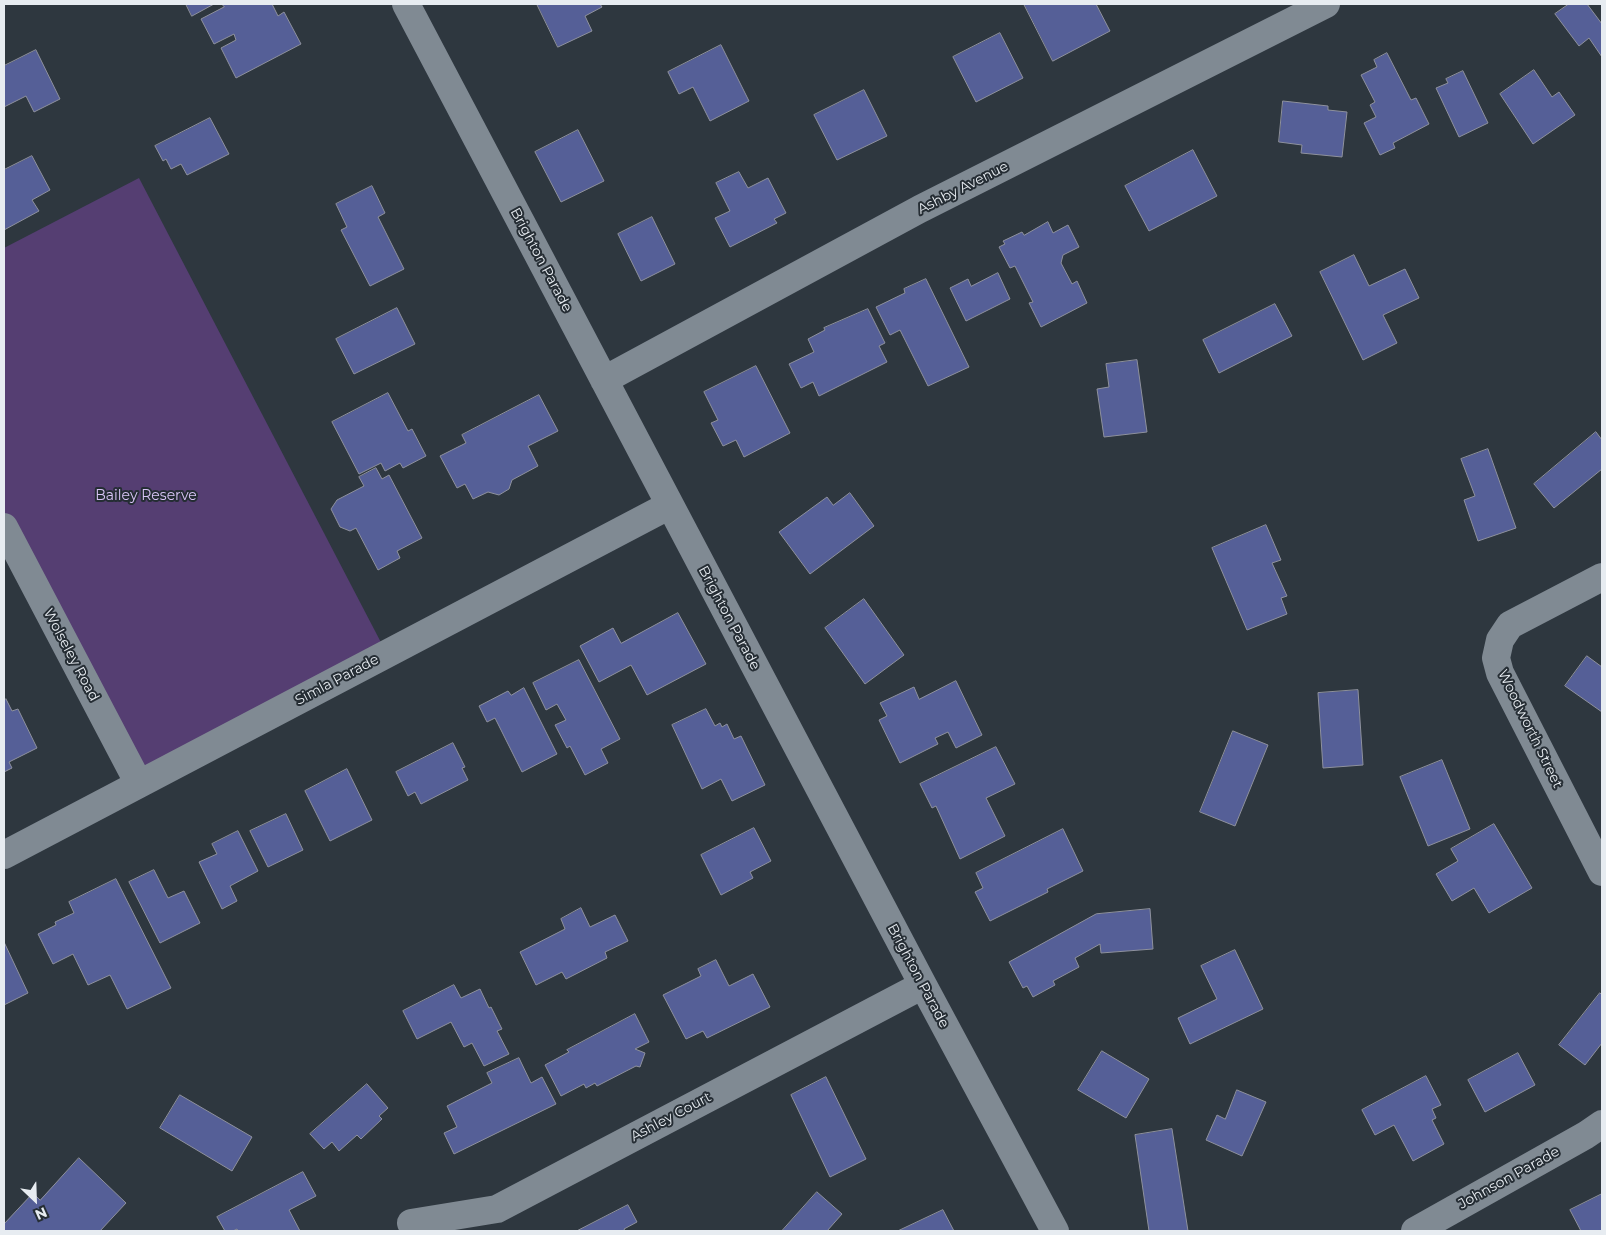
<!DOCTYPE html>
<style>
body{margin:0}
#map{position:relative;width:1606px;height:1235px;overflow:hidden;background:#2e373f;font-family:Montserrat,sans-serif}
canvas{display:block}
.frame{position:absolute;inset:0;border:5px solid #e7ecf1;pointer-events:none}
.north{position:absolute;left:10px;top:1175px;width:50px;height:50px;-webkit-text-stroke:4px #252d34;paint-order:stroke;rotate:156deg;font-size:14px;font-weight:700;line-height:20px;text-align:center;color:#e7ecf1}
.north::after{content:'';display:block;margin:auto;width:18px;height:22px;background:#e7ecf1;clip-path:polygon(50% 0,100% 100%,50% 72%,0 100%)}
</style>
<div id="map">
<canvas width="1606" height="1235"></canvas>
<div class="frame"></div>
<div class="north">N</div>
</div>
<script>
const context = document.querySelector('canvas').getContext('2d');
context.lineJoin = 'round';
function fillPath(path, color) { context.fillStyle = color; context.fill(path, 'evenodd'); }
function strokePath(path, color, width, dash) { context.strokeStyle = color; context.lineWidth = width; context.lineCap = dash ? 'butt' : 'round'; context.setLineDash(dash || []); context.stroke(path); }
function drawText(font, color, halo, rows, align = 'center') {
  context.font = font + ' Montserrat,sans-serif'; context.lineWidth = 4; context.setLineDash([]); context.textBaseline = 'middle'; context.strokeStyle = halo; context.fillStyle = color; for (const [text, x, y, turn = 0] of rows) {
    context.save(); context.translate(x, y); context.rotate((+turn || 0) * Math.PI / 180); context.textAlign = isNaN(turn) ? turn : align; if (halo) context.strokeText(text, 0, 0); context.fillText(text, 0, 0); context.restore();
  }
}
const green = new Path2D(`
 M 139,178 L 387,654 L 139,784 L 4,527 L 4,248 Z`);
const building = new Path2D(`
 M 186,4 L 214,4 L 192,16 Z
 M 222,4 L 272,4 L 278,16 L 284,12 L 301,44 L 236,78 L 221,48 L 236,40 L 234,34 L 214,44 L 201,19 L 224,7 Z
 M 537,4 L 600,4 L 602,7 L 585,16 L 592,31 L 558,47 Z
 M 1024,4 L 1096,4 L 1110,31 L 1053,61 Z
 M 1569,4 L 1587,4 L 1602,24 L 1602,57 L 1589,38 L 1579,46 L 1555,14 Z
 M 1000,33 L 1023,78 L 976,102 L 953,57 Z
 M 721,45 L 749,101 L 710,121 L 693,87 L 679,94 L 668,72 Z
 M 36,50 L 60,99 L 34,112 L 26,96 L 4,107 L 4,66 Z
 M 1387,53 L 1411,100 L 1416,98 L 1429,124 L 1393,143 L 1395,148 L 1380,155 L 1364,123 L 1376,117 L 1370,105 L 1375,102 L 1361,75 L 1377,67 L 1374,60 Z
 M 1534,70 L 1552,97 L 1559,92 L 1575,115 L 1533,144 L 1500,94 Z
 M 1463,71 L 1488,123 L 1459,137 L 1436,88 L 1448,83 L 1446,79 Z
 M 864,90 L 887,136 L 837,160 L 814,115 Z
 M 1283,101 L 1328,106 L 1328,110 L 1347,112 L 1342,157 L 1301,153 L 1302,145 L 1279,142 Z
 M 210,118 L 229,154 L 187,175 L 181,164 L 171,169 L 166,159 L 163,161 L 155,146 Z
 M 578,130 L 604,181 L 561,202 L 535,152 Z
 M 1193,150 L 1217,196 L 1149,231 L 1125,186 Z
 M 32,156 L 50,190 L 32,200 L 39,211 L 4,230 L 4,170 Z
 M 739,172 L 748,188 L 768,178 L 786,213 L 774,219 L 777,223 L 730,247 L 715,218 L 730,211 L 716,183 Z
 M 372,186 L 385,213 L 378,217 L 404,269 L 370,286 L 341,230 L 347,227 L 336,204 Z
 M 652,217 L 675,264 L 641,281 L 618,234 Z
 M 1048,222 L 1053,233 L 1068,225 L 1079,247 L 1063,255 L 1061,263 L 1072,284 L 1077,281 L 1087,303 L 1041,327 L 1029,303 L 1033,302 L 1015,266 L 1010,268 L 999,247 L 1005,244 L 1003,241 L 1022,232 L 1024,235 Z
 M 1354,255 L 1369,286 L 1405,269 L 1419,298 L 1383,315 L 1397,343 L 1363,360 L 1320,272 Z
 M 998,273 L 1010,299 L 966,321 L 950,288 L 968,279 L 971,286 Z
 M 926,279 L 969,367 L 928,386 L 900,330 L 890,335 L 876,307 L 905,293 L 904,289 Z
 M 1275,304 L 1292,336 L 1219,373 L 1203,340 Z
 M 397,308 L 415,344 L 354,374 L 336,339 Z
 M 868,309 L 885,343 L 879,346 L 887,362 L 819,396 L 813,382 L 801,388 L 789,364 L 814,352 L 808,339 L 825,330 L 824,328 Z
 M 1137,360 L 1147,432 L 1104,437 L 1097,389 L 1109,387 L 1106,364 Z
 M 756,366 L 790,433 L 744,457 L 736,440 L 723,446 L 711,423 L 718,420 L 704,392 Z
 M 388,393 L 408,431 L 412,429 L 426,456 L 403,468 L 400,463 L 385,471 L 381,463 L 359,474 L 332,422 Z
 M 539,395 L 558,431 L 528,446 L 538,466 L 512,480 L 509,489 L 499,495 L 488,492 L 473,499 L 465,484 L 457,488 L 440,456 L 466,443 L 462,435 Z
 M 1596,432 L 1602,440 L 1602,469 L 1554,508 L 1534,484 Z
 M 1488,449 L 1516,528 L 1478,541 L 1464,500 L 1475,496 L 1461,459 Z
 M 376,468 L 382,479 L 389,475 L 422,538 L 397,551 L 400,558 L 378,570 L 356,528 L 350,531 L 340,527 L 331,509 L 337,500 L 364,486 L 359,477 Z
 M 850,493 L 874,526 L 810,574 L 779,532 L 827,497 L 833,505 Z
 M 1266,525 L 1281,560 L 1272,563 L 1287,596 L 1281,598 L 1287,614 L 1247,630 L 1212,548 Z
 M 864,599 L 904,655 L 865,684 L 825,628 Z
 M 678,613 L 706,664 L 647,695 L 631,665 L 599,682 L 580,646 L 613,628 L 621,643 Z
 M 1587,656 L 1602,667 L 1602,712 L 1565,686 Z
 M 579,660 L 620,739 L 601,749 L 608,763 L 585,775 L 570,746 L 567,748 L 555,725 L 566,720 L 557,704 L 546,710 L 533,683 Z
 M 956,681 L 982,735 L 956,748 L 948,732 L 935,738 L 938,744 L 900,763 L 879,720 L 887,716 L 880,703 L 914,687 L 919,699 Z
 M 524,688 L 557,754 L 522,772 L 495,718 L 487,722 L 479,706 L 508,691 L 511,695 Z
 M 1358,690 L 1363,765 L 1323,768 L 1318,693 Z
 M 6,699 L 12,711 L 18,709 L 37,748 L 9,762 L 12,768 L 4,772 L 4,701 Z
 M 706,709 L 715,726 L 720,723 L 722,727 L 727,724 L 734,739 L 741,736 L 765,785 L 732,801 L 721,779 L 702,789 L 672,725 Z
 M 1233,731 L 1268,745 L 1235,826 L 1200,812 Z
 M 453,743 L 465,767 L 462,768 L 468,780 L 421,804 L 415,792 L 408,796 L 396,772 Z
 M 996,747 L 1015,784 L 986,798 L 1005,836 L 960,859 L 936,806 L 932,808 L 920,784 Z
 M 1442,760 L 1470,829 L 1428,846 L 1400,777 Z
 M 347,769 L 372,820 L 330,841 L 305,791 Z
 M 286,814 L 303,850 L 268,867 L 250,831 Z
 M 1494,824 L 1532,888 L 1489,913 L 1474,888 L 1452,901 L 1436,874 L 1458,861 L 1451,849 Z
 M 754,828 L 771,861 L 750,872 L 753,878 L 721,895 L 701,855 Z
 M 1063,829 L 1083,871 L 1047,889 L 1048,892 L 990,921 L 975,892 L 983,888 L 976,873 Z
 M 238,831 L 258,871 L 230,886 L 237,901 L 222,909 L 199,862 L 217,854 L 212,844 Z
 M 154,870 L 168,898 L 184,891 L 200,923 L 160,943 L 129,882 Z
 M 116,879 L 171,988 L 127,1009 L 110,975 L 88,985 L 73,954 L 53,964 L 38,934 L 56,925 L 55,922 L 74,913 L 69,902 Z
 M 581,908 L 590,927 L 615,915 L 628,941 L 605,952 L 607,958 L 566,979 L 562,972 L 536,985 L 520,952 L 565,929 L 561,919 Z
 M 1150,909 L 1153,949 L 1101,953 L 1100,944 L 1075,958 L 1079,967 L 1053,981 L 1055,985 L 1033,997 L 1027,986 L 1023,988 L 1009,962 L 1096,914 Z
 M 4,942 L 28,993 L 4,1005 Z
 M 1235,950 L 1263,1009 L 1190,1044 L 1178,1018 L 1217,999 L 1201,966 Z
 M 716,960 L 729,986 L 753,974 L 770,1007 L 707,1038 L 703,1031 L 686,1039 L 663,995 L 701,976 L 698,969 Z
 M 454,985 L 461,998 L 480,989 L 489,1008 L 491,1007 L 502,1029 L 497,1031 L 509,1054 L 484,1066 L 472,1043 L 464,1047 L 451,1022 L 417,1039 L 403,1011 Z
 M 1600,993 L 1602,995 L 1602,1043 L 1585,1065 L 1559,1045 Z
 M 635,1014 L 649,1042 L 635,1049 L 645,1053 L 640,1067 L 636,1066 L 597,1086 L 595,1083 L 586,1088 L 584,1084 L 561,1096 L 545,1065 L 569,1052 L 567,1050 Z
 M 1102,1051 L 1149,1079 L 1126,1118 L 1078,1090 Z
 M 1518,1053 L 1535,1085 L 1485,1112 L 1468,1080 Z
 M 519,1058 L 531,1083 L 542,1077 L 556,1104 L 454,1154 L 444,1133 L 457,1127 L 447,1106 L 492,1083 L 487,1073 Z
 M 1426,1076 L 1441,1105 L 1432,1109 L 1436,1118 L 1432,1120 L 1444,1144 L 1413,1161 L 1394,1125 L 1375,1135 L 1362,1110 Z
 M 826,1077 L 866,1159 L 830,1177 L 791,1095 Z
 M 367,1084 L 388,1108 L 379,1116 L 382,1119 L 361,1139 L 357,1135 L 339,1151 L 332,1142 L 324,1149 L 310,1134 Z
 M 1237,1090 L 1266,1102 L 1242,1156 L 1206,1140 L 1217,1115 L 1225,1119 Z
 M 180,1095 L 252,1137 L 232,1171 L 160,1128 Z
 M 1172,1129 L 1188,1231 L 1149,1231 L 1135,1135 Z
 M 79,1158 L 126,1203 L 100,1231 L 6,1231 L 4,1230 L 4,1224 L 33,1193 L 40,1200 Z
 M 303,1172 L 316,1196 L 289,1210 L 300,1231 L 238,1231 L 237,1229 L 233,1231 L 225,1231 L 217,1217 Z
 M 817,1192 L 842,1214 L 827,1231 L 782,1231 Z
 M 1602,1194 L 1602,1231 L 1581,1231 L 1570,1210 Z
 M 628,1205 L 637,1222 L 624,1229 L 625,1231 L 577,1231 Z
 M 943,1210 L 954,1231 L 898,1231 Z`);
const minor = new Path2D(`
 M 406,4 L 923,985 L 1055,1231
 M 604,380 L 920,209 L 1326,4
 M 4,527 L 139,784
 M 1602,577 L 1510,625 L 1500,640 L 1496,658 L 1500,673 L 1602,872
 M 4,855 L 670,505
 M 411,1223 L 497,1209 L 923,985
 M 1415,1231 L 1586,1135 L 1602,1124`);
const streetNames = [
 ["Ashby Avenue",963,188,-27],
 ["Brighton Parade",541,260,62],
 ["Brighton Parade",729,618,62],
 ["Wolseley Road",71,655,62],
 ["Simla Parade",337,680,-28],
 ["Woodworth Street",1530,729,64],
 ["Brighton Parade",918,976,62],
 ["Ashley Court",671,1117,-28],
 ["Johnson Parade",1509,1178,-29]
];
const parkNames = [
 ["Bailey Reserve",146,496]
];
fillPath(green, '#553e72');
fillPath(building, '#555f97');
strokePath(building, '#8e919d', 1);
strokePath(minor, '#808a93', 28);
drawText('14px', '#e7ecf1', '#252d34', streetNames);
drawText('14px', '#d9c5f7', '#252d34', parkNames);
</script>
